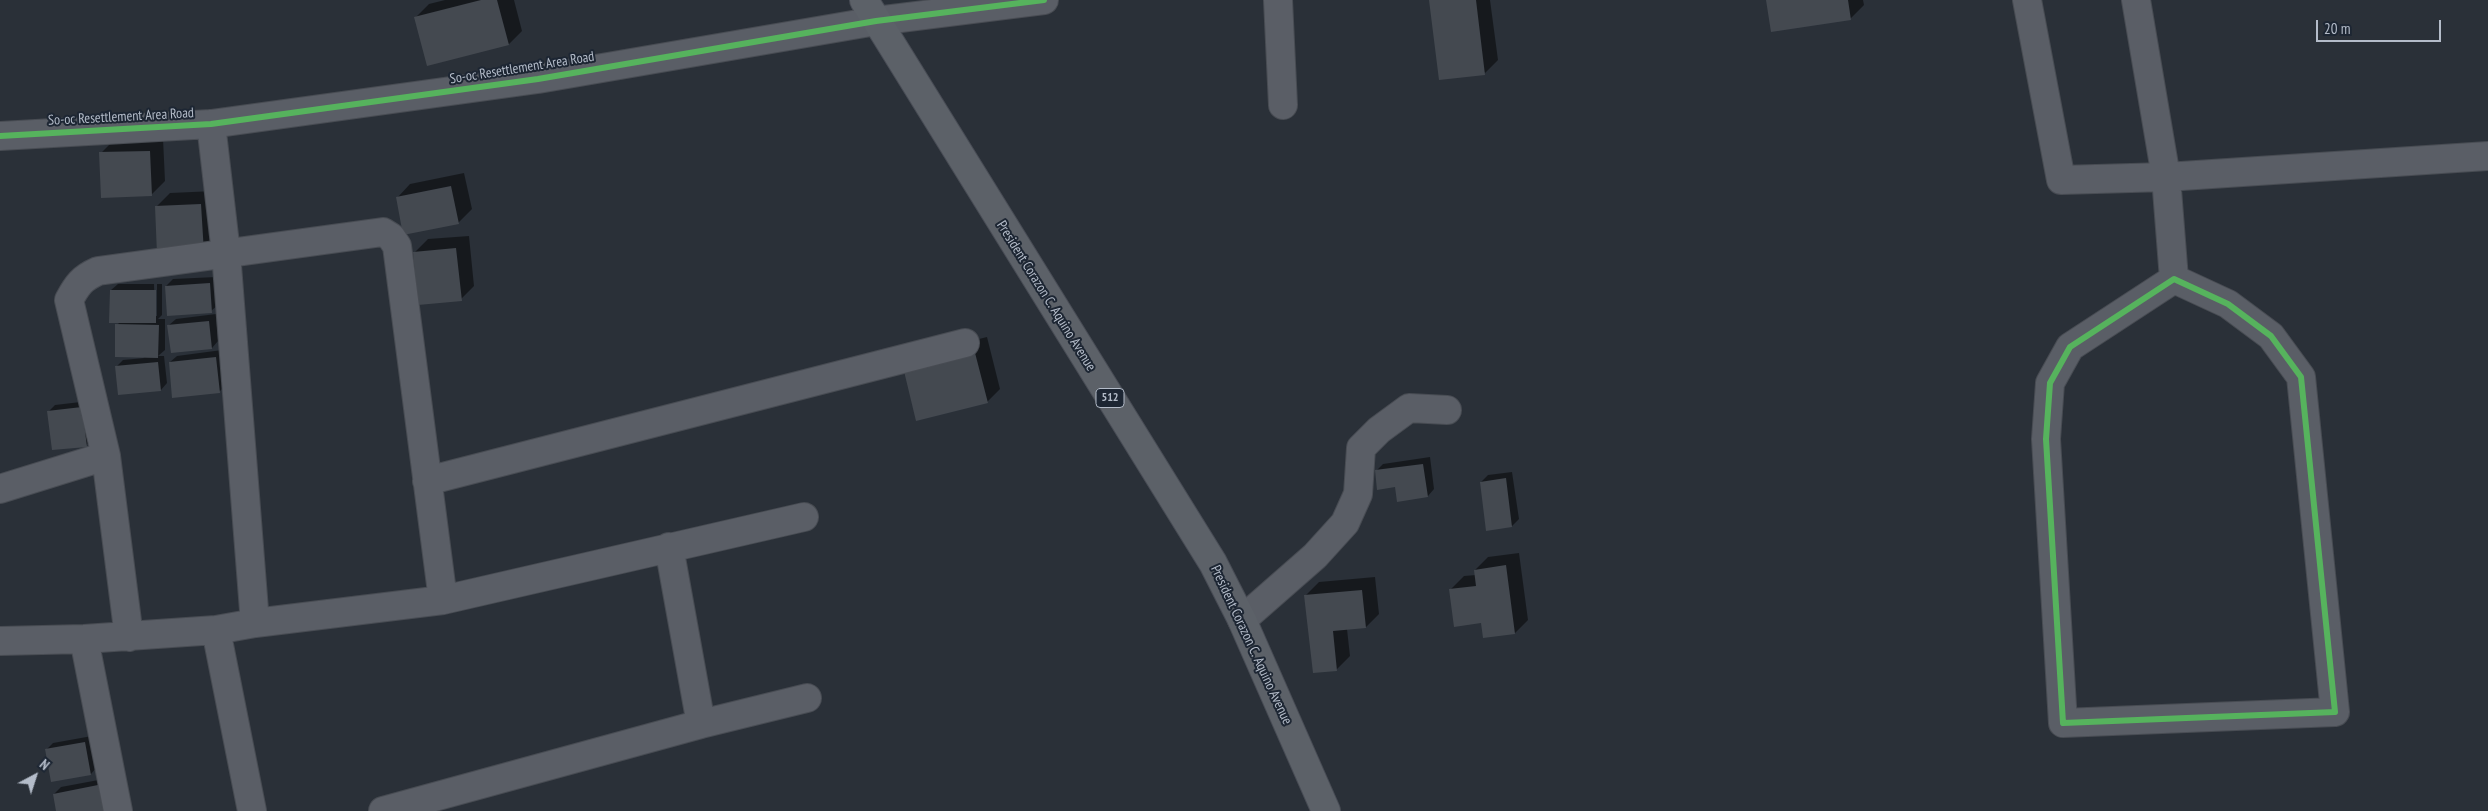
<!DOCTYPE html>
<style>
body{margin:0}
#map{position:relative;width:2488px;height:811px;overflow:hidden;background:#2a3038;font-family:"PT Sans Narrow",sans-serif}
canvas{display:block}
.north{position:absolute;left:10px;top:751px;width:50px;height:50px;-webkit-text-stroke:4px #1d2633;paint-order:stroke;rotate:40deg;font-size:14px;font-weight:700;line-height:20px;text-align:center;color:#b4bcc9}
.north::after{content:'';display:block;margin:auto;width:18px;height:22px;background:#b4bcc9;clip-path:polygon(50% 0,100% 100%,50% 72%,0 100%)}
.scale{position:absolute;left:2316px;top:20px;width:125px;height:22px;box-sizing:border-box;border:2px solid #b4bcc9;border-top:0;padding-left:6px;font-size:15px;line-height:18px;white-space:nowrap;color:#b4bcc9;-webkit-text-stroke:4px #1d2633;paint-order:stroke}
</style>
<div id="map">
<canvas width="2488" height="811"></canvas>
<div class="north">N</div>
<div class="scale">20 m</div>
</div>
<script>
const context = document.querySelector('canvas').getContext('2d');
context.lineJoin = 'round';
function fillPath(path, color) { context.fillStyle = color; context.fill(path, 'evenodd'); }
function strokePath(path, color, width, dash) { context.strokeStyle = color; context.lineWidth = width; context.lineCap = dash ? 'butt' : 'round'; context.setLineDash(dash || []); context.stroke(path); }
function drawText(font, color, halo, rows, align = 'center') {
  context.font = font + ' "PT Sans Narrow",sans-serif'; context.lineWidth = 4; context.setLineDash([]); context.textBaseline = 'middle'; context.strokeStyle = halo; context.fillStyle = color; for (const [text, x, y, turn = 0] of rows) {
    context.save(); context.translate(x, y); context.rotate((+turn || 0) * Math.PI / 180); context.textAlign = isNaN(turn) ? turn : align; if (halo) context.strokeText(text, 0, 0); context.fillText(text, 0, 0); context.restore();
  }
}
const shadow = new Path2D(`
 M 445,0 L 514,0 L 522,31 L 509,44 L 415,18 L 429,4 Z
 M 1430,0 L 1490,0 L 1498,60 L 1485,73 Z
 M 1767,0 L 1863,0 L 1864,5 L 1851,18 Z
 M 163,138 L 165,181 L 151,195 L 101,153 L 114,140 Z
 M 464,173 L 472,209 L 458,223 L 397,198 L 410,184 Z
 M 214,191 L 217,238 L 203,252 L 157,206 L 170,193 Z
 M 469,236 L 474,286 L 461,299 L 414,253 L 428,239 Z
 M 216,277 L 218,305 L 211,311 L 166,286 L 173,279 Z
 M 118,284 L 162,284 L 162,315 L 158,319 L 165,319 L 165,350 L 158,356 L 164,356 L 167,383 L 161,390 L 116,367 L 123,360 L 144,358 L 117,325 L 120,322 L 111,290 ZM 154,284 L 157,284 L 157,316 L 155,316 Z
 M 216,314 L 218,341 L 212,348 L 169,325 L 176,319 Z
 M 987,337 L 1000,389 L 987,402 L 918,354 Z
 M 222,350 L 226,385 L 220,391 L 170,362 L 177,356 Z
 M 89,401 L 93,439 L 86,445 L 48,412 L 55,405 Z
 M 1430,457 L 1434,489 L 1428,496 L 1396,486 L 1376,471 L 1383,464 Z
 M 1512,472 L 1519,519 L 1512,526 L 1481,482 L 1488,475 Z
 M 1519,553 L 1528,620 L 1515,633 L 1482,622 L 1451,589 L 1464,576 L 1476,575 L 1475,570 L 1488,557 Z
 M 1375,577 L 1379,614 L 1366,627 L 1347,629 L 1350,656 L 1336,670 L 1306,595 L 1319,582 Z
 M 92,736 L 97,767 L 91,774 L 46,750 L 53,743 Z
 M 109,778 L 58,811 L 54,794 L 61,787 Z`);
const building = new Path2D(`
 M 481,0 L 497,0 L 509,45 L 427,66 L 414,17 Z
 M 1429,0 L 1476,0 L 1485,75 L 1439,80 Z
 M 1766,0 L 1848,0 L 1851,20 L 1771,32 Z
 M 150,151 L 152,196 L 101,198 L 99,152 Z
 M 451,186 L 459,224 L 403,235 L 396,197 Z
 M 201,204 L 204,253 L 157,254 L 155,206 Z
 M 456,248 L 462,301 L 418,305 L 413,252 Z
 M 210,283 L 212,313 L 167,316 L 165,286 Z
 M 110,290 L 156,290 L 156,323 L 109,323 Z
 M 209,321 L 212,349 L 171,353 L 167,325 Z
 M 115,324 L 159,325 L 158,358 L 115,357 Z
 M 974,349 L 988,403 L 916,421 L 903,367 Z
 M 216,357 L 220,393 L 172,398 L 169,362 Z
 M 158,362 L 161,391 L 118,395 L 115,366 Z
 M 82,407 L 87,447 L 52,450 L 47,411 Z
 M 1423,464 L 1428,497 L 1397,502 L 1395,487 L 1377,490 L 1375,470 Z
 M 1506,478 L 1512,527 L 1486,531 L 1480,482 Z
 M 1506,565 L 1515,634 L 1483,638 L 1481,623 L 1454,627 L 1449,589 L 1476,586 L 1474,570 Z
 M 1362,590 L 1366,628 L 1333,631 L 1337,671 L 1313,673 L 1304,595 Z
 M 85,742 L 91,775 L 51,782 L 45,749 Z
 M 103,784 L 108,811 L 56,811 L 53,794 Z`);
const minor = new Path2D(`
 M 1278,0 L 1283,105
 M 2027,0 L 2061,180 L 2166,177 L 2488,156
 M 2136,0 L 2166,177 L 2174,279
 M 211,124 L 226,253 L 255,623
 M 0,136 L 211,124 L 538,79 L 876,21 L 1044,0
 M 2174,279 L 2228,304 L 2271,336 L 2301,377 L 2335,712 L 2063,723 L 2046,439 L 2050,383 L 2070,347 Z
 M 427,481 L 965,343
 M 0,489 L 106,456
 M 669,547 L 701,724
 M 1242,620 L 1315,556 L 1345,523 L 1358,494 L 1361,448 L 1379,430 L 1409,408 L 1447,410
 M 216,630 L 252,811
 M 129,637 L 106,456 L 69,300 C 77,285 82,278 98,271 L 383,232 L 391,237 L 397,246 L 443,600
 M 84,639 L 118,811
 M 0,641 L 84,639 L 216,630 L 255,623 L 443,600 L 804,517
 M 383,811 L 701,724 L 807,698`);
const major = new Path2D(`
 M 864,0 L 1213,563 L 1242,620 L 1326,811`);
const cycleway = new Path2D(`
 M 0,136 L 211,124 L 538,79 L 876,21 L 1044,0
 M 2174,279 L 2228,304 L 2271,336 L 2301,377 L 2335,712 L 2063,723 L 2046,439 L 2050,383 L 2070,347 Z`);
const shields = [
 [1110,398,28]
];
const shieldNames = [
 ["512",1110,398]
];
const streetNames = [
 ["So-oc Resettlement Area Road",522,68,-9],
 ["So-oc Resettlement Area Road",121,117,-3],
 ["President Corazon C. Aquino Avenue",1046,296,58],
 ["President Corazon C. Aquino Avenue",1251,645,65]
];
fillPath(shadow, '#0007');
fillPath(building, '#444950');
strokePath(minor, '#484c53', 30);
strokePath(major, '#484c55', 30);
strokePath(minor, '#5a5e66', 28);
strokePath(major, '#5c6168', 28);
strokePath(cycleway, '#56b35d', 6);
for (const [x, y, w] of shields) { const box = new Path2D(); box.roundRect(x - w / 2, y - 9.5, w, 19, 4); context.fillStyle = '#1d2633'; context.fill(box); strokePath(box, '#b4bcc9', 1); }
drawText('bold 12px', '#b4bcc9', null, shieldNames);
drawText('14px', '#b4bcc9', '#1d2633', streetNames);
</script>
